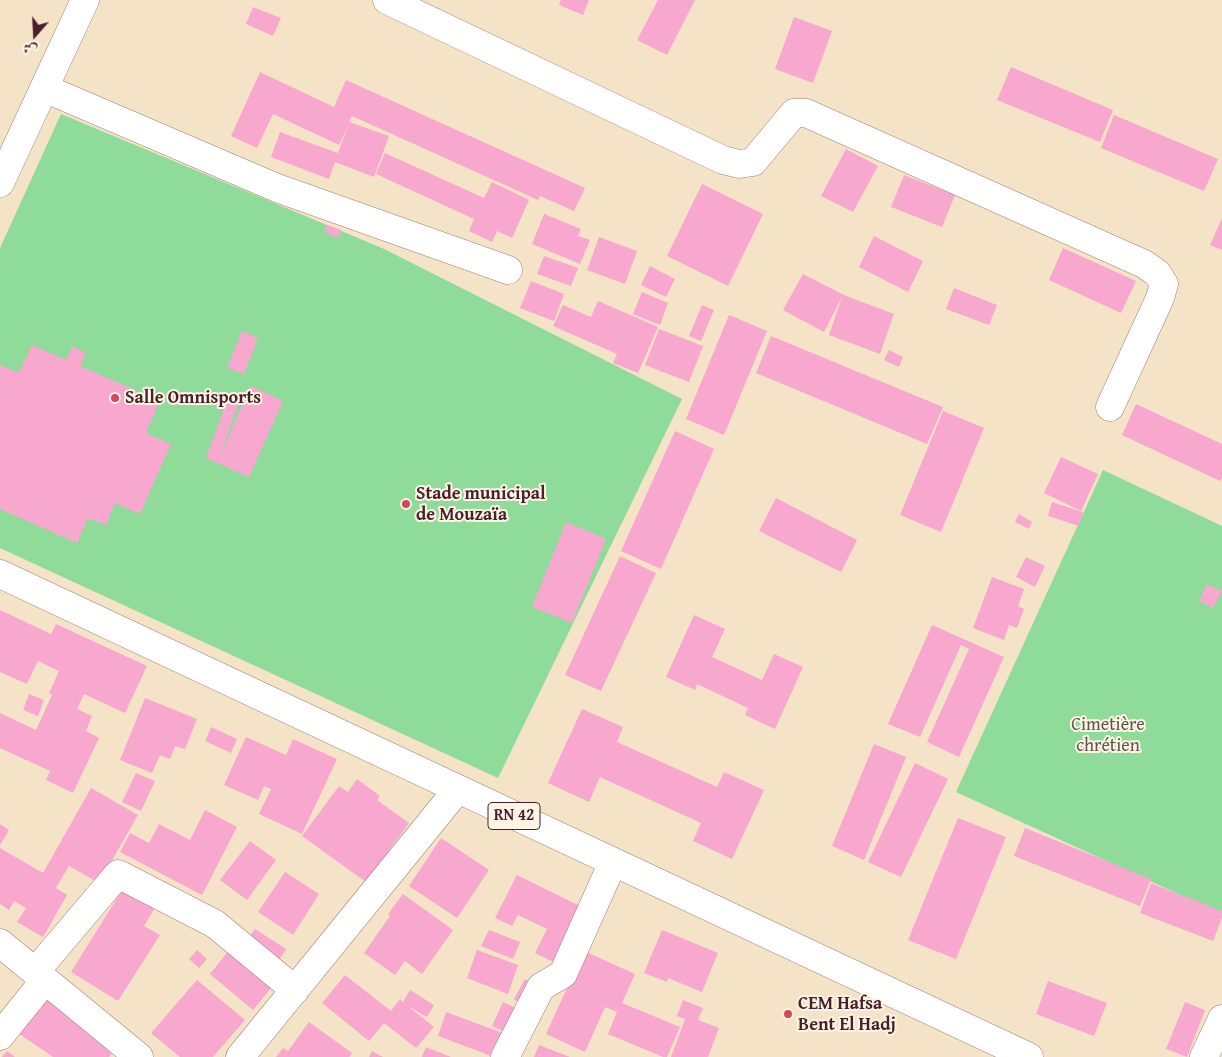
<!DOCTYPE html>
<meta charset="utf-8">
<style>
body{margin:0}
#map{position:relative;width:1222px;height:1057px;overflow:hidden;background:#f4e3c7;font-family:"Gentium Book Plus",Amiri,serif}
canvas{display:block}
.north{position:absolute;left:10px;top:10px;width:50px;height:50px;-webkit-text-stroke:4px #fcf5e5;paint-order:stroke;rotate:199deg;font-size:14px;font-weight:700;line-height:20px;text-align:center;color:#4a1f2b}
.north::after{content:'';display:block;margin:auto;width:18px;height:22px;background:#4a1f2b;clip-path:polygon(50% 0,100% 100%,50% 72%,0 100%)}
</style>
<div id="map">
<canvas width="1222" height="1057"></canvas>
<div class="north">ش</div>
</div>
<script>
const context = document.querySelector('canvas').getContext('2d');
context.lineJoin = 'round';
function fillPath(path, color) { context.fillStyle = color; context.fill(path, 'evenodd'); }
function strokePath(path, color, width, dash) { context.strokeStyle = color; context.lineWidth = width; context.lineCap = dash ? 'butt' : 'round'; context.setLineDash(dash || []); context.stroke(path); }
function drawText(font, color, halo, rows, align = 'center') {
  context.font = font + ' "Gentium Book Plus",serif'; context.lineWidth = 4; context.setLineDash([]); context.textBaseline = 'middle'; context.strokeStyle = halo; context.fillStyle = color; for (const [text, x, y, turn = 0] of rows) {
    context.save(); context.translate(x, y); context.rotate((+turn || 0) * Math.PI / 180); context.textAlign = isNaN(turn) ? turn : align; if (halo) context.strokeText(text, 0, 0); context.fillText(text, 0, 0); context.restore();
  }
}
const green = new Path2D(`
 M 61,114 L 382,248 L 682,399 L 498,778 L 0,548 L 0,248 Z
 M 1103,470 L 1222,526 L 1222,914 L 956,792 Z`);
const building = new Path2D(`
 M 561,0 L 589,0 L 583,15 L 559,5 Z
 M 658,0 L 695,0 L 667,55 L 637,40 Z
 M 253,7 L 281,18 L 273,36 L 246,24 Z
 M 794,17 L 832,31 L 813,83 L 775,69 Z
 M 1011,67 L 1113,110 L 1100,142 L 997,100 Z
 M 260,72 L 334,107 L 346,80 L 585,188 L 574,211 L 540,196 L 538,200 L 352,116 L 349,122 L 389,136 L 374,177 L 335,162 L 329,179 L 271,157 L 280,132 L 338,153 L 348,126 L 339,145 L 273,114 L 257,148 L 231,136 Z
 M 1114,115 L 1218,159 L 1204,191 L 1101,148 Z
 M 846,149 L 878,166 L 853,212 L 821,196 Z
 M 385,153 L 484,198 L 492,182 L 529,200 L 512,238 L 497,231 L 492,242 L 469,231 L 474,219 L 376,174 Z
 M 904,175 L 955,195 L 942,227 L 891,207 Z
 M 702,184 L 763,214 L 728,286 L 667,256 Z
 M 544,214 L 581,229 L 578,236 L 590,240 L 580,264 L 532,244 Z
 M 1222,218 L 1222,250 L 1210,245 Z
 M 327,225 L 341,230 L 338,238 L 324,232 Z
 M 874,236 L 923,261 L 908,292 L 859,267 Z
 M 599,237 L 637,251 L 625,284 L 587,270 Z
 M 1063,248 L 1136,281 L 1121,313 L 1049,280 Z
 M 544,256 L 578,268 L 571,286 L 537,274 Z
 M 650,266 L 675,279 L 666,297 L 641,285 Z
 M 803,274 L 844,295 L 894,314 L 880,354 L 829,335 L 842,297 L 824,332 L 783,310 Z
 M 531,281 L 564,294 L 554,321 L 520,308 Z
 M 954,288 L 997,305 L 989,325 L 946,309 Z
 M 642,292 L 668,303 L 660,325 L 633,314 Z
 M 598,301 L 658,327 L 638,373 L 613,363 L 617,354 L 553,326 L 563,305 L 591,317 Z
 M 702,305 L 714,310 L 701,341 L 689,336 Z
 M 729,315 L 767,331 L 724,435 L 686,419 Z
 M 659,329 L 703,346 L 689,382 L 645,365 Z
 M 242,331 L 258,338 L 244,374 L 227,368 Z
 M 771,336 L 943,407 L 927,444 L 756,373 Z
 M 32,345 L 66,360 L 72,346 L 86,353 L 80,366 L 160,401 L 146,433 L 171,444 L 140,514 L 115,503 L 106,525 L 88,518 L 77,543 L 0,509 L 0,365 L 19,373 Z
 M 889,350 L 903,357 L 899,367 L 884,360 Z
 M 251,386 L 283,401 L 249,477 L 206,458 L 230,393 L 241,397 L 219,458 Z
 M 1136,404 L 1222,444 L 1222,478 L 1220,481 L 1122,435 Z
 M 943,411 L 984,428 L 941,532 L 900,515 Z
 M 675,431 L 714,449 L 661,569 L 621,551 Z
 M 1061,457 L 1098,474 L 1081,511 L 1044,493 Z
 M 776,498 L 857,540 L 841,572 L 759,531 Z
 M 1052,502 L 1083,512 L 1079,526 L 1048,516 Z
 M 1019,514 L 1032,522 L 1029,529 L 1015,522 Z
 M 566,522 L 606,539 L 572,623 L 532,607 Z
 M 620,556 L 656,573 L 601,691 L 565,675 Z
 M 1026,557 L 1045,566 L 1035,587 L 1016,577 Z
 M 992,577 L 1024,589 L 1018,606 L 1024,609 L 1017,628 L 1009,625 L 1004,640 L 973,628 Z
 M 1207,584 L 1222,591 L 1213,608 L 1199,601 Z
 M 0,610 L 51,634 L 56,624 L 147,666 L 125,713 L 84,694 L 77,709 L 92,716 L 86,731 L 99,738 L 73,793 L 46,780 L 50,771 L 0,748 L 0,713 L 36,730 L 52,695 L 49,693 L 59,671 L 38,661 L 27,684 L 0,672 Z
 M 694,615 L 725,629 L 712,657 L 762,680 L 774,654 L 803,667 L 775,729 L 745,715 L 748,708 L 697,684 L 695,690 L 666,677 Z
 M 932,625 L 1004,657 L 959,757 L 927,742 L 969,649 L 961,645 L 920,737 L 888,724 Z
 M 29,694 L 44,700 L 38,716 L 23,710 Z
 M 145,698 L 197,719 L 185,749 L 175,746 L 170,759 L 160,755 L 152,773 L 120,760 Z
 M 582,709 L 623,727 L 617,742 L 717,787 L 724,772 L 764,790 L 732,859 L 693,841 L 701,823 L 600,777 L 589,802 L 548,783 Z
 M 211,727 L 237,739 L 231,753 L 205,741 Z
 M 246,737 L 286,755 L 293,739 L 337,759 L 302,834 L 259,814 L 271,789 L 264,786 L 258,800 L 224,785 Z
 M 874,744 L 906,757 L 864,860 L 832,846 Z
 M 915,763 L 948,779 L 901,877 L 868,862 Z
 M 136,773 L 155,781 L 141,811 L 122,802 Z
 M 357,779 L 380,796 L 377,800 L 409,823 L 366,882 L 302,836 L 339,786 L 348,792 Z
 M 91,788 L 138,815 L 99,883 L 69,866 L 56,888 L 67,895 L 43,937 L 17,922 L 26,908 L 14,901 L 9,910 L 0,904 L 0,848 L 43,873 Z
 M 205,810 L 237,827 L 202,895 L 120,852 L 130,833 L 149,843 L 159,824 L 190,840 Z
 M 958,818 L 1006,837 L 956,959 L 908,940 Z
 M 0,824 L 9,830 L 0,845 Z
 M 1025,828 L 1151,879 L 1140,906 L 1014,856 Z
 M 441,838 L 489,870 L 457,918 L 409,886 Z
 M 250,841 L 276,860 L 247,900 L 220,880 Z
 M 285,872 L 319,894 L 293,935 L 258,912 Z
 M 517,875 L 588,910 L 560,965 L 535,953 L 547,929 L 518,915 L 512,926 L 495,918 Z
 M 1151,883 L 1222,911 L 1222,918 L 1213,941 L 1140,913 Z
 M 124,887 L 156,906 L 144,926 L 160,935 L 118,1001 L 71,972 Z
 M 403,894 L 453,930 L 422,974 L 405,961 L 395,975 L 364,953 L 390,916 L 388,914 Z
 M 255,929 L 286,949 L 278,962 L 246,942 Z
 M 489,930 L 520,942 L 513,959 L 481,946 Z
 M 662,930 L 718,953 L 702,992 L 668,978 L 667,982 L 644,973 Z
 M 234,944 L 278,980 L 253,1010 L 210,974 Z
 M 197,950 L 207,959 L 199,968 L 189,959 Z
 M 477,950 L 518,965 L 508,994 L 467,978 Z
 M 584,951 L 635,974 L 622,1003 L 680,1027 L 667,1057 L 663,1057 L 608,1034 L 617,1012 L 605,1007 L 585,1052 L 546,1034 Z
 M 345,975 L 391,1011 L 400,999 L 403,1002 L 410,990 L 434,1005 L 427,1017 L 408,1006 L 434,1027 L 416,1048 L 384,1023 L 369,1041 L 322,1003 Z
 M 525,979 L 533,984 L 522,1004 L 514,999 Z
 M 197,980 L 245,1020 L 213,1057 L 180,1057 L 151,1033 Z
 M 1048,981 L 1107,1003 L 1094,1036 L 1036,1014 Z
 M 41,992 L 118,1044 L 109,1057 L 53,1057 L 15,1031 Z
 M 683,1000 L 703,1008 L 698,1020 L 719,1028 L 708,1057 L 671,1057 L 685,1019 L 677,1016 Z
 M 503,1002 L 520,1010 L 509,1034 L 492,1026 Z
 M 1185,1002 L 1205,1010 L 1187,1057 L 1166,1049 Z
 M 446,1012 L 508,1035 L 494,1057 L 438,1036 Z
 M 309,1022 L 352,1053 L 349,1057 L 276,1057 L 283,1048 L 288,1051 Z
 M 539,1045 L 570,1057 L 534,1057 Z
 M 426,1047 L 451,1057 L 422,1057 Z
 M 7,1051 L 15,1057 L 2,1057 Z
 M 372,1051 L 383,1057 L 369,1057 Z`);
const street = new Path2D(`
 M 387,0 L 723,160 L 739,164 L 753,162 L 794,113 L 806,113 L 1144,264 L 1157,273 L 1164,284 L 1160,298 L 1110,407
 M 44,88 L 277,188 L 508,270
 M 0,183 L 85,0
 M 0,943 L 139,1057
 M 35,972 L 118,874 L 215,924 L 295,990
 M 0,1036 L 45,980
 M 240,1057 L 458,789
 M 505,1057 L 541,987 L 563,974 L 613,862
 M 1204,1057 L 1222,1019`);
const primary = new Path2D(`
 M 0,574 L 1029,1057`);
const markers = [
 [115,398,5,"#d1495b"],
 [406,504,5,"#d1495b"],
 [788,1014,5,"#d1495b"]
];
const shields = [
 [514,816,52]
];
const shieldNames = [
 ["RN 42",514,816]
];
const poiNames = [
 ["Salle Omnisports",125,398],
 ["Stade municipal",416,494],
 ["de Mouzaïa",416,515],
 ["CEM Hafsa",798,1004],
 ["Bent El Hadj",798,1025]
];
const parkNames = [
 ["Cimetière",1108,725],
 ["chrétien",1108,746]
];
fillPath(green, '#8fdb99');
fillPath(building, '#f8a7cf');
strokePath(street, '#9f8179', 29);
strokePath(primary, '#9f8179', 29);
strokePath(street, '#fff', 28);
strokePath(primary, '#fff', 28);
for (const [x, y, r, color] of markers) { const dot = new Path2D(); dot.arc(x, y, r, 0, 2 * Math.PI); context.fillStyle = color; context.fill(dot); strokePath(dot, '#fcf5e5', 2); }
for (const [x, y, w] of shields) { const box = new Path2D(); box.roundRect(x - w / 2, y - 13.5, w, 27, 4); context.fillStyle = '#fcf5e5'; context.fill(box); strokePath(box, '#4a1f2b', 1); }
drawText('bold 16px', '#4a1f2b', null, shieldNames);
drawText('bold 18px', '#4a1f2b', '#fcf5e5', poiNames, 'left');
drawText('18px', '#5f574c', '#fcf5e5', parkNames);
</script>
